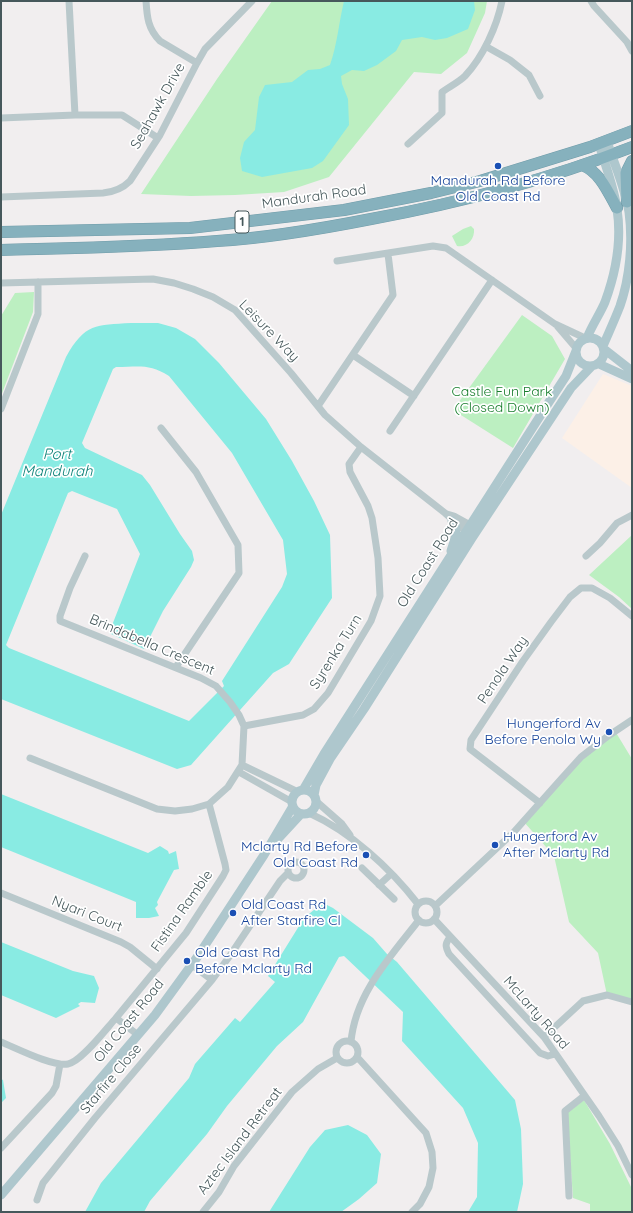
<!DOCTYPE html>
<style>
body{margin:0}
#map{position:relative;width:633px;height:1213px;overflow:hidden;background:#f1eeef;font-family:Quicksand,sans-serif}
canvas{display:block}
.frame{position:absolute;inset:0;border:2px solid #46585b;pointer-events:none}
</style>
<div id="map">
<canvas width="633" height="1213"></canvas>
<div class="frame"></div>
</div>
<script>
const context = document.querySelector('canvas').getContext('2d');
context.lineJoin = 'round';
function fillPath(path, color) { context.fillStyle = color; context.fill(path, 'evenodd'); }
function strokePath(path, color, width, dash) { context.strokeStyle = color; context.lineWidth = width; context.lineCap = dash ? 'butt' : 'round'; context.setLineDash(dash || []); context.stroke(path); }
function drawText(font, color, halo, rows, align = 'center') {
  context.font = font + ' Quicksand,sans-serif'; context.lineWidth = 3.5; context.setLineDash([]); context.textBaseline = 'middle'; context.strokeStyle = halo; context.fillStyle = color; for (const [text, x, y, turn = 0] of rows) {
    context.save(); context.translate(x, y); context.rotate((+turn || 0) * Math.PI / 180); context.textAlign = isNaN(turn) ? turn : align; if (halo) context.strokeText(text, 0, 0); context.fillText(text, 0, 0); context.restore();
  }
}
const commercial = new Path2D(`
 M 603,374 L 632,386 L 632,488 L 562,438 Z`);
const green = new Path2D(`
 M 272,1 L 487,1 L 485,13 L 467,53 L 441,74 L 414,72 L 329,177 L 284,192 L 235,195 L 191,196 L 141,194 L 217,79 Z
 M 471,226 L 474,229 C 475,239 467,248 457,246 L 452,236 L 463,229 Z
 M 34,292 L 33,312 L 1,396 L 1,316 L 15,293 Z
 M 522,315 L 552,336 L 565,359 L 513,448 L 453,410 Z
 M 632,535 L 632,609 L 619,597 L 589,575 Z
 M 615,731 L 632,759 L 632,1002 L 607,995 L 598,953 L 569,922 L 554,856 L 524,822 L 562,778 Z
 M 584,1100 L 610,1144 L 632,1189 L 632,1212 L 590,1212 L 590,1204 L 573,1198 L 567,1113 Z`);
const water = new Path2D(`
 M 344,1 L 474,1 L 475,10 L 468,29 L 447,38 L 435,40 L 422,37 L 402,40 L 396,51 L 377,65 L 364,71 L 352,70 L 341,76 L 342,84 L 348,99 L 349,125 L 323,161 L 312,168 L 262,177 L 242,171 L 240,158 L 244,142 L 255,130 L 259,97 L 265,85 L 292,82 L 308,70 L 320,69 L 330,65 C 337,45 339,22 344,1 Z
 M 131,323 L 158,323 L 176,328 L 195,339 L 219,363 L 266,419 L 292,461 L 314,501 L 330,535 L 332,598 L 289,664 L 273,673 L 191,765 L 177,769 L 1,699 L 1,515 L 66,357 C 85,323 96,325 131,323 ZM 116,367 C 138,367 149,363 169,376 L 232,453 L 283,540 L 287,574 L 282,587 L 222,681 L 224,686 L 189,721 L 9,648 L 6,645 L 68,493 L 72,491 L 117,509 L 140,554 L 109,633 L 144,649 L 163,611 L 191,567 L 194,560 L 192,551 L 180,534 L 150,485 L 142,475 L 85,448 L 82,443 L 113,369 Z
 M 1,794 L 148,853 L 160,846 L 168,851 L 169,854 L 176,851 L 179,869 L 174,870 L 157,902 L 158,905 L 155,908 L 159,916 L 149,918 L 136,918 L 136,902 L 1,847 Z
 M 320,905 L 327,905 L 333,908 L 373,938 L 387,954 L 397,962 L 515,1100 L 521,1129 L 523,1184 L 517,1212 L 468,1212 L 477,1197 L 478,1143 L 463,1108 L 402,1041 L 403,1012 L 344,956 L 339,957 L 303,1022 L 277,1046 L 227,1106 L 207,1134 L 150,1201 L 144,1212 L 85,1212 L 101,1183 L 189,1078 L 195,1064 L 235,1018 L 240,1022 L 275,982 L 268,976 L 304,918 Z
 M 1,942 L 73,971 L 94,976 L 99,988 L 95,1003 L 81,1002 L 78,1004 L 80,1006 L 56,1018 L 1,995 Z
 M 1,1079 L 3,1080 L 6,1098 L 1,1103 Z
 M 348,1125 L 367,1135 L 381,1154 L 377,1183 L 359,1199 L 341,1212 L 269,1212 L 310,1147 L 325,1130 Z`);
const minor = new Path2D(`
 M 69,1 L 75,115
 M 146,1 C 147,17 148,29 160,41 L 197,63
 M 591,1 L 594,6 L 627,42 L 632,51
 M 487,47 L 510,60 L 529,75 L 540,96
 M 1,118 L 75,115 L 122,115 L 158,138
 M 408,144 L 442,113 L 442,92 C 449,87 459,82 465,76 C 483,57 497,26 502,1
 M 1,197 L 103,193 C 114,192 122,189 130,181 L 160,135 L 197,63 L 205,49 L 252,1
 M 337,261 L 433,246 L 446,248 L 555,324 L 585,338
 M 1,283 L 153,279 L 174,283 L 193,289 L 213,297 L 235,310 L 291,373 L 325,415 L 361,447 L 445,513 L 469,534
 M 558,327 L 576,348
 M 353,355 L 414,396
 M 318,406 L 393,295 L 388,254
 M 1,409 L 38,314 L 38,282
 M 161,428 L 196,472 L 238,545 L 239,573 L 176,667
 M 390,431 L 492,280
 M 447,514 L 454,516 L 474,527
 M 586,556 L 600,543 L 617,523 L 632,515
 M 244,726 L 303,715 L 314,709 L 328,693 L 371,621 L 380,596 L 378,558 L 372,518 L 368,506 L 350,472 L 349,464 L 361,447
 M 30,758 L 157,809 L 175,811 L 192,809 L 209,804 L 228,787 L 242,765 L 244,726 L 239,715 L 230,702 L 216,686 L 201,678 L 60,621 L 60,616 L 70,588 L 85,556
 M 242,765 L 298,792
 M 239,772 L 292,802
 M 317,802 L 342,824 L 350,835
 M 540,803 L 470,749 L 471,740 L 523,661 L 551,622 L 570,597 L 581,588 L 592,588 L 610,598 L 632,616
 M 309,813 C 351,832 390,868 418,904
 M288 870a8 8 0 1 1 16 0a8 8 0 1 1-16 0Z
 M 362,868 L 394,899
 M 379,885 L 391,874
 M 1,893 L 121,942 L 130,947 L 157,969
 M415 912a11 11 0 1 1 22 0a11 11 0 1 1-22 0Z
 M 435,906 L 513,833 L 562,778 L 581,757 L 608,736 L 632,720
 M 434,919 L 544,1037 L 599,1116 L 618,1146 L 632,1175
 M 450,937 C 445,944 445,946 449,954 L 540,1053 L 548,1056 L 555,1054
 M 212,980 L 229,957 L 280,881 L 288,873
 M 116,1018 L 186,933 L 223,876 L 226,870 L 225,864 L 209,804
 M 544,1037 L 583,1001 L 607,995 L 632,1002
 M336 1052a11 11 0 1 1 22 0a11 11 0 1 1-22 0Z
 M 1,1042 C 16,1048 53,1067 68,1064 C 81,1062 106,1029 116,1018 L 138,1035
 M 351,1042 C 355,994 391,956 419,920
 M 358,1058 L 426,1133 L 432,1152 L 433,1168 L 429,1187 L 420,1204 L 412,1212
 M 1,1148 L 52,1093 L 56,1086 L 60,1064
 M 569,1196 L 565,1111 L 584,1096
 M 37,1200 L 43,1183 L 95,1118 L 212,980 L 192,965
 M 203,1212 L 219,1192 L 234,1166 L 292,1092 L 318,1069 L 337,1058`);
const major = new Path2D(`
 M576 352a14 14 0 1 1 28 0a14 14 0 1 1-28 0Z
 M 587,338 C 592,325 600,314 605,302 C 616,272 622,241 617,209 C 614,187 605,165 599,144
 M 603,346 C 609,332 615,319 620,306 C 630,277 633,242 629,212 C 625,187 614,164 607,141
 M 604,349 L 632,371
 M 599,364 L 632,379
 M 451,551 C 454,541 460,529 452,521
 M292 802a12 12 0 1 1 24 0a12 12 0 1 1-24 0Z
 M 303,790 L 324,754 L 549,402 L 566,376 L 576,351
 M 314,795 L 316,785 L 330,759 L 364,709 L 472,538 L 571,388 L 592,366
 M 277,840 L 301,814
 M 1,1195 L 155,1015 L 198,956 L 264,855 L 293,806`);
const highway = new Path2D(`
 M 582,165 C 600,172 608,192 617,208
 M 627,202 L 626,173 L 632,161
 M 1,232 L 190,228 L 344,210 L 431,193 L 480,181 L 590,147 L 632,131
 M 1,250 C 73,248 145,247 217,241 C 269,238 320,229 371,219 C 459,203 547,180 632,147`);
const markers = [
 [498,166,4,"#1a4fb4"],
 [609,732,4,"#1a4fb4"],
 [495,845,4,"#1a4fb4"],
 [366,855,4,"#1a4fb4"],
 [233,913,4,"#1a4fb4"],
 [187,961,4,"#1a4fb4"]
];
const shields = [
 [242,222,14]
];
const shieldNames = [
 ["1",242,222]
];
const streetNames = [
 ["Seahawk Drive",158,106,-61],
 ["Mandurah Road",314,197,-8],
 ["Leisure Way",269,331,46],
 ["Old Coast Road",428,563,-58],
 ["Brindabella Crescent",152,645,23],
 ["Syrenka Turn",336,652,-58],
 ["Penola Way",503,670,-56],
 ["Fistina Ramble",182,911,-55],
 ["Nyari Court",87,914,22],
 ["McLarty Road",536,1013,49],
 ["Old Coast Road",129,1021,-51],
 ["Starfire Close",111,1079,-50],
 ["Aztec Island Retreat",240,1141,-53]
];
const transitNames = [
 ["Mandurah Rd Before",498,181,"center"],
 ["Old Coast Rd",498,197,"center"],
 ["Hungerford Av",601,724,"right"],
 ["Before Penola Wy",601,740,"right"],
 ["Hungerford Av",503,837],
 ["After Mclarty Rd",503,853],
 ["Mclarty Rd Before",358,847,"right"],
 ["Old Coast Rd",358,863,"right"],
 ["Old Coast Rd",241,905],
 ["After Starfire Cl",241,921],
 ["Old Coast Rd",195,953],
 ["Before Mclarty Rd",195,969]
];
const parkNames = [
 ["Castle Fun Park",502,392],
 ["(Closed Down)",502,408]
];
const waterNames = [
 ["Port",57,454],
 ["Mandurah",57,471]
];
fillPath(commercial, '#fcf0e7');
fillPath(green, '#bcefc1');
fillPath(water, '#89ebe3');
strokePath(highway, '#719ca9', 12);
strokePath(minor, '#b9c8cb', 7);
strokePath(major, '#aec7cd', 9);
strokePath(highway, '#86b1bd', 11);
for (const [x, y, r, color] of markers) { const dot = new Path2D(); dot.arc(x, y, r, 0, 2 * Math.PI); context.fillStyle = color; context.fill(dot); strokePath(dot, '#fff', 1.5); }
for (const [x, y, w] of shields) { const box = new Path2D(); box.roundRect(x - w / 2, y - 11, w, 22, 3); context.fillStyle = '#fff'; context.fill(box); strokePath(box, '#46585b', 1); }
drawText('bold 13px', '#46585b', null, shieldNames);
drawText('14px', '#46585b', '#fff', streetNames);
drawText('14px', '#164399', '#fff', transitNames, 'left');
drawText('14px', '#177d2c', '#fff', parkNames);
drawText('italic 15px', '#0e8278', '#fff', waterNames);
</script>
